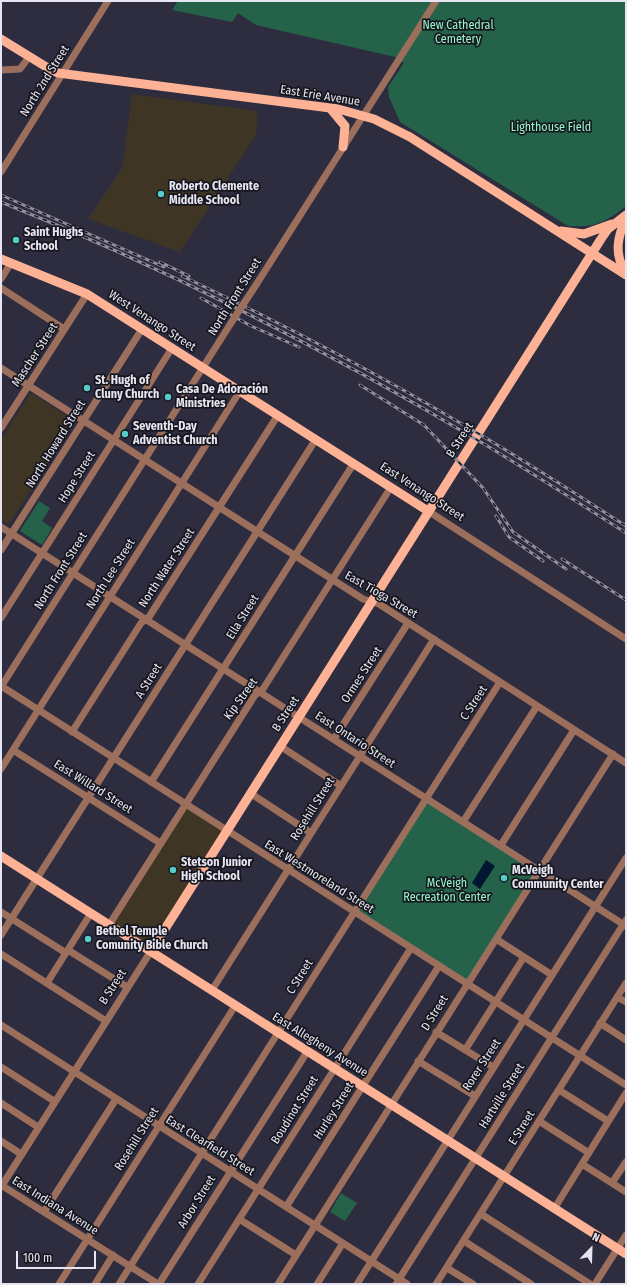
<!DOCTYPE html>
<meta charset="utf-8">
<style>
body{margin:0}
#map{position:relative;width:627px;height:1285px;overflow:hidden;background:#2e2c3f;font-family:"Fira Sans Condensed",sans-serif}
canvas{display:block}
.frame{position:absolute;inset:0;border:2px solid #e6e5f1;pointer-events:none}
.north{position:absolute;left:571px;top:1229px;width:40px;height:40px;-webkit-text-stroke:3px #16161e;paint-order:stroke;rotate:23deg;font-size:11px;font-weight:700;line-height:16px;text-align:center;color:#e6e5f1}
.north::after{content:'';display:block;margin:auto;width:14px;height:18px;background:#e6e5f1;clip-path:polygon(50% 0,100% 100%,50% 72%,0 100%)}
.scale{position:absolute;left:16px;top:1251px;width:80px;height:18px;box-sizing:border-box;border:2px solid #e6e5f1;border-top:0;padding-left:5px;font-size:12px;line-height:14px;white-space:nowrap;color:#e6e5f1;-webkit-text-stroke:3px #16161e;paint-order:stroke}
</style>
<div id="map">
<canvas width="627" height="1285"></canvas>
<div class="frame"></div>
<div class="north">N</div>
<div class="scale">100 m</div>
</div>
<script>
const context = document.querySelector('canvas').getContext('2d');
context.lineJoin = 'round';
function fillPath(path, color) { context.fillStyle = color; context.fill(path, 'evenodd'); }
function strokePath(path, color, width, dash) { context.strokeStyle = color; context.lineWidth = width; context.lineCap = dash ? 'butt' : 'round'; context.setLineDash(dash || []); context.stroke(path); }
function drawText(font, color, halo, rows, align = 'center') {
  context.font = font + ' "Fira Sans Condensed",sans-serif'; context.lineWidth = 3.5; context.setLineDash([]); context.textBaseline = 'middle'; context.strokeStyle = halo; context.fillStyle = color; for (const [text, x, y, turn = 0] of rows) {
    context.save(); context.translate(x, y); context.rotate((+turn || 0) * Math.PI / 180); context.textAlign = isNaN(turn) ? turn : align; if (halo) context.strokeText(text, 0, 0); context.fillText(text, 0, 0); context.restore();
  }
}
const education = new Path2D(`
 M 132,94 L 258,111 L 256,135 L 180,252 L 88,219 L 122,168 Z
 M 31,393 L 75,421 L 9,524 L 1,520 L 1,439 Z
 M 185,804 L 226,831 L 151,951 L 109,925 Z`);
const green = new Path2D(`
 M 178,1 L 626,1 L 626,206 C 606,222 595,228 568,226 L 400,122 L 389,97 L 388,87 L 404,63 L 395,57 L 256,25 L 238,13 L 232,22 L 172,10 Z
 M 39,501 L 50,508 L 42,521 L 52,528 L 42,545 L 20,531 Z
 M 426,798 L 539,870 L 467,984 L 354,912 Z
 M 341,1193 L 357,1203 L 345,1221 L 330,1212 Z`);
const water = new Path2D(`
 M 486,860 L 495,866 L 480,889 L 472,883 Z`);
const minor = new Path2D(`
 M 1,70 L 20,69 L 29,57
 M 1,172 L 108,1
 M 1,279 L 11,263
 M 256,285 L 436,1
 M 1,288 L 64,329
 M 1,368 L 363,599 L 379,604 L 626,763
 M 1,428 L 87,294
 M 428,511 L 626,639
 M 1,527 L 626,926
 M 1,550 L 142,329
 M 1,618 L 172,348
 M 1,686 L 626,1085
 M 1,687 L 231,323
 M 72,732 L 141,623 L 149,617 L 278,415
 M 334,739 L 408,623
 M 280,746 L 341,786
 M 13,750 L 160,843
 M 1,769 L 240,391
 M 151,782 L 354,463
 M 250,793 L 311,833
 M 463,822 L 537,706
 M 501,845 L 574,730
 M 1,912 L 66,953
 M 109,925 L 255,695 L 263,689 L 391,487
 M 1,935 L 316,439
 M 496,939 L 552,975
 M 68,950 L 127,987
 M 1,954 L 106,1021
 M 47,983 L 91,913
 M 212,990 L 434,639
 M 617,997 L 626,1002
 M 600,1023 L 626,1040
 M 1,1025 L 407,1284
 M 436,1032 L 493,1067
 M 465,1050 L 524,957
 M 418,1061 L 475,1096
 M 1,1067 L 54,1101
 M 559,1090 L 608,1121
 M 1,1103 L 38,1127
 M 539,1121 L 589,1153
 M 1,1141 L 21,1154
 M 582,1164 L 626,1192
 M 612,1183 L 626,1162
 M 1,1185 L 158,1284
 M 1,1187 L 151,951
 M 286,1207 L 439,966
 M 554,1209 L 626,1093
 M 44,1212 L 116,1099
 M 481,1214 L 590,1284
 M 239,1219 L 296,1255
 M 464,1241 L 531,1284
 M 447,1268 L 473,1284
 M 59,1284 L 235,1006
 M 95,1284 L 113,1255
 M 119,1284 L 500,682
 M 159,1284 L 307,1052
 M 198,1284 L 411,948
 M 278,1284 L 613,754
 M 317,1284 L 343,1243
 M 357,1284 L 626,858
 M 396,1284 L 626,920
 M 436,1284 L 626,983
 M 595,1284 L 626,1235`);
const major = new Path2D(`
 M 1,39 L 48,68 L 58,73 L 338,109 L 374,119 L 410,137 L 626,275
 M 330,108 L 345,126 L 343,147
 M 626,218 C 617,238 614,254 626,274
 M 561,231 L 584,234 L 612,224
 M 1,259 L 87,294 L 428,511
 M 1,856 L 626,1254
 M 151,951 L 601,239 L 608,229 L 626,215`);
const rail = new Path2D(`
 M 1,195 L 164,267
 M 1,202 C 168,269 330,352 484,444 C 532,473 579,503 626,533
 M 160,262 L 189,276
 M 182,276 C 279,322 375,372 467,427 C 521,458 573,492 626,526
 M 201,298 L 251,326 L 299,347
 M 360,385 L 424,425 L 483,488 L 513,532 L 566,569
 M 496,516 L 509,537 L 543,561
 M 562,559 L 626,600`);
const minorBridge = new Path2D(`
 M 231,323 L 256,285`);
const markers = [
 [161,194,4,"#54cdc8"],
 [16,240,4,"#54cdc8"],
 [87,388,4,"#54cdc8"],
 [168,397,4,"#54cdc8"],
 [125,434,4,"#54cdc8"],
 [173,870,4,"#54cdc8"],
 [504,878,4,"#54cdc8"],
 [88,939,4,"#54cdc8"]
];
const parkNames = [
 ["New Cathedral",458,26],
 ["Cemetery",458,40],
 ["Lighthouse Field",551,128],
 ["McVeigh",447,884],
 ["Recreation Center",447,898]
];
const streetNames = [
 ["North 2nd Street",45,81,-58],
 ["East Erie Avenue",320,96,9],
 ["North Front Street",235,297,-58],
 ["West Venango Street",152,321,33],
 ["Mascher Street",35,355,-57],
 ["B Street",460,440,-57],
 ["North Howard Street",56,444,-58],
 ["Hope Street",77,477,-58],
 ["East Venango Street",422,492,33],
 ["North Water Street",167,568,-57],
 ["North Front Street",61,571,-58],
 ["North Lee Street",111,574,-58],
 ["East Tioga Street",381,595,30],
 ["Ella Street",243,617,-58],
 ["Ormes Street",362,675,-57],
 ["A Street",149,681,-58],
 ["Kip Street",241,699,-54],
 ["C Street",474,703,-57],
 ["B Street",286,714,-57],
 ["East Ontario Street",355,740,33],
 ["East Willard Street",93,787,32],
 ["Rosehill Street",313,809,-58],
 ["East Westmoreland Street",319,877,32],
 ["C Street",300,977,-58],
 ["B Street",113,987,-57],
 ["D Street",435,1013,-58],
 ["East Allegheny Avenue",320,1045,32],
 ["Rorer Street",482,1065,-57],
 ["Hartville Street",502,1096,-58],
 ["Boudinot Street",295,1110,-58],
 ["Hurley Street",334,1111,-58],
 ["E Street",522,1128,-58],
 ["Rosehill Street",137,1139,-58],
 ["East Clearfield Street",210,1146,32],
 ["Arbor Street",197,1202,-58],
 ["East Indiana Avenue",55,1206,32]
];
const poiNames = [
 ["Roberto Clemente",169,187],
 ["Middle School",169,201],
 ["Saint Hughs",24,233],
 ["School",24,247],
 ["St. Hugh of",95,381],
 ["Cluny Church",95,395],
 ["Casa De Adoración",176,390],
 ["Ministries",176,404],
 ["Seventh-Day",133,427],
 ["Adventist Church",133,441],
 ["Stetson Junior",181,863],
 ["High School",181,877],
 ["McVeigh",512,871],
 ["Community Center",512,885],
 ["Bethel Temple",96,932],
 ["Comunity Bible Church",96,946]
];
fillPath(education, '#3e3524');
fillPath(green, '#24634a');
fillPath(water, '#001633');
strokePath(minor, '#9c6e5c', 7);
strokePath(major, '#fdb295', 9);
strokePath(rail, '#908f9e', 3);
strokePath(rail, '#16161e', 1.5, [4.5]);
strokePath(minorBridge, '#9c6e5c', 7);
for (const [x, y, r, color] of markers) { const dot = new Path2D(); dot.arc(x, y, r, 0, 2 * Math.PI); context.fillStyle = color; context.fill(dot); strokePath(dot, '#16161e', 1.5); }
drawText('12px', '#95f6ca', '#16161e', parkNames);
drawText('12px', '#e6e5f1', '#16161e', streetNames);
drawText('bold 12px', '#e6e5f1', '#16161e', poiNames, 'left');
</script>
